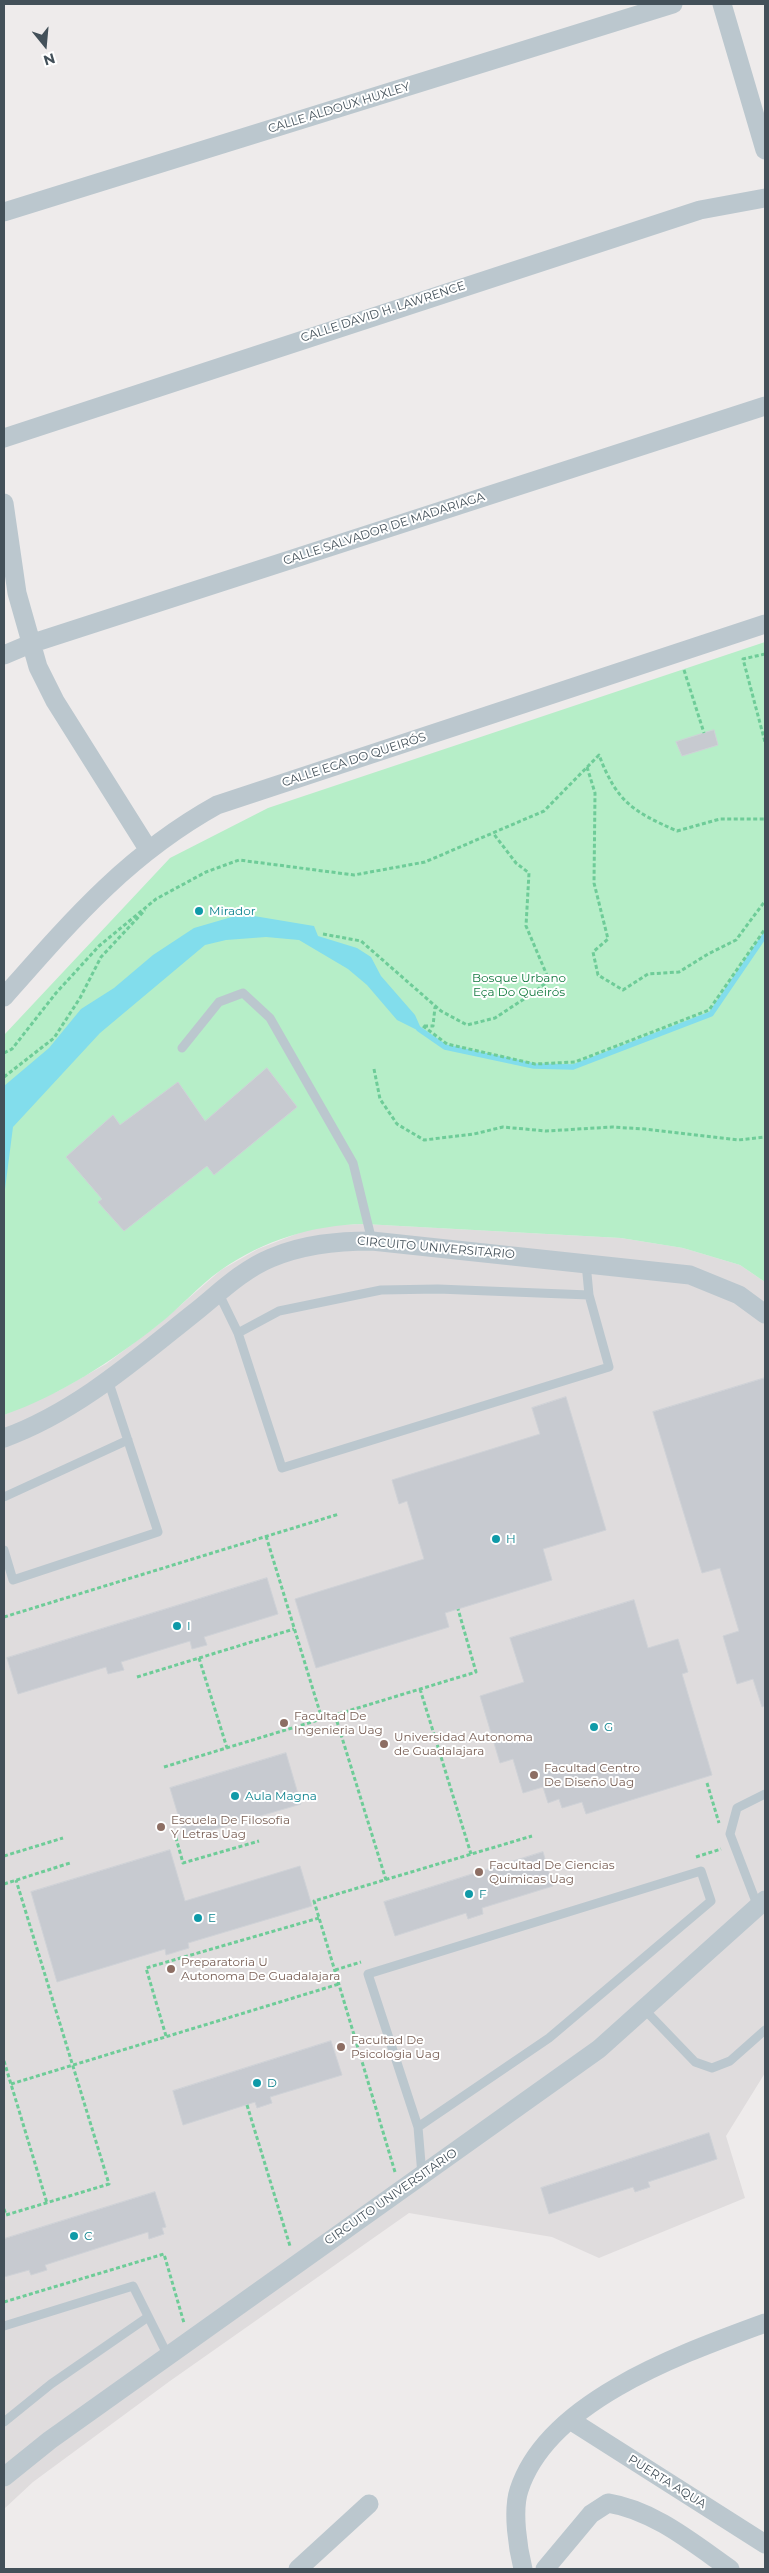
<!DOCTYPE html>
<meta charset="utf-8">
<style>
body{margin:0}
#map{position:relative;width:769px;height:2573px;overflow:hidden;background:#eeebeb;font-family:Montserrat,sans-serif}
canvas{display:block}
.frame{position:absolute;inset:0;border:5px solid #435059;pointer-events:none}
.north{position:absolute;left:20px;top:20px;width:50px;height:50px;-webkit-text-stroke:4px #fff;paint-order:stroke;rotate:163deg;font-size:14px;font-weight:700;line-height:20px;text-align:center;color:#435059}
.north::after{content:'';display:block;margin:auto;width:18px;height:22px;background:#435059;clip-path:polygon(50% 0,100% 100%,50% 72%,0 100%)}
</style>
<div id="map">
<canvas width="769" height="2573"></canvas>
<div class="frame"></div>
<div class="north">N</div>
</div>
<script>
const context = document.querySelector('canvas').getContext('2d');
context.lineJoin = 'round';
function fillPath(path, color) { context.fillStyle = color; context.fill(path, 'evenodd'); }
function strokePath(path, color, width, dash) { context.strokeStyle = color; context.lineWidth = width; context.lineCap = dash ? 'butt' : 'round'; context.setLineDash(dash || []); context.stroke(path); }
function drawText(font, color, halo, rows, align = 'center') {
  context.font = font + ' Montserrat,sans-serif'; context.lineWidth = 4; context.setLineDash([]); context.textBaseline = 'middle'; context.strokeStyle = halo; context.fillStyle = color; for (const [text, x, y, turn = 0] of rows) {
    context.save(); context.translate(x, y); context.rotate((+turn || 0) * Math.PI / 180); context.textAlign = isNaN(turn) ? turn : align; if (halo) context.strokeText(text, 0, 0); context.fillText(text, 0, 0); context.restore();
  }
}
const education = new Path2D(`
 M 364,1224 L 621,1238 L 683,1248 L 740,1265 L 765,1282 L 765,2073 L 726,2136 L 745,2198 L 599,2258 L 552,2237 L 409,2213 L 170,2381 L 33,2482 L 4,2509 L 4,1415 L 60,1390 L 106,1364 L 159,1324 L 221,1270 L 258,1249 L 304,1231 L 332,1225 Z`);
const green = new Path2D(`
 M 765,642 L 765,1282 L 740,1265 L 683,1248 L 621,1238 L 364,1224 C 313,1225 264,1240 221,1270 C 198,1286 180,1308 158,1325 C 111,1362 60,1395 4,1415 L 4,1035 L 170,858 L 268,808 Z`);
const water = new Path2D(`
 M 242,914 L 314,926 L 318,936 L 357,948 L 371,957 L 381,976 L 415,1015 L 423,1033 L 397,1020 L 367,985 L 348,969 L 299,940 L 266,937 L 226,940 L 205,945 L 100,1033 L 13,1127 L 4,1197 L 4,1086 L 49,1048 L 81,1009 L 114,988 L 153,955 L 194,928 Z`);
const stream = new Path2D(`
 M 419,1029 L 445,1047 L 534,1066 L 573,1067 L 711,1014 L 765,935`);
const building = new Path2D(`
 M 714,730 L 718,745 L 682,756 L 676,742 Z
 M 267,1068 L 297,1107 L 214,1175 L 207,1166 L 124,1231 L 98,1202 L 102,1199 L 66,1157 L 113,1115 L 120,1125 L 178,1082 L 205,1121 Z
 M 765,1378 L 765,1706 L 762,1707 L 753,1679 L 737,1684 L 723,1636 L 739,1631 L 720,1568 L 702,1573 L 653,1412 Z
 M 566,1397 L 606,1530 L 543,1549 L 552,1580 L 445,1613 L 449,1627 L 316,1668 L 295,1599 L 424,1559 L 407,1501 L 399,1504 L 392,1480 L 540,1434 L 532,1408 Z
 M 267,1578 L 278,1614 L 204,1637 L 207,1645 L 192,1649 L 190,1641 L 121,1662 L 124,1670 L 108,1674 L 106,1667 L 18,1694 L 7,1658 Z
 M 634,1600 L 648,1648 L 678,1639 L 688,1672 L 682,1674 L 712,1775 L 586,1814 L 582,1802 L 562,1808 L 559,1799 L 548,1803 L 543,1787 L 523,1793 L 513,1759 L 500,1763 L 480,1696 L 524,1682 L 510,1638 Z
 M 286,1753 L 301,1804 L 185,1838 L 170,1788 Z
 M 170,1850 L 185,1901 L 300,1866 L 312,1906 L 188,1943 L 189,1948 L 166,1955 L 165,1949 L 57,1982 L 31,1892 Z
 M 543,1852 L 553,1886 L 482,1908 L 483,1914 L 468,1919 L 466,1913 L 395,1936 L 384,1902 Z
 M 331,2041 L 342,2075 L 270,2097 L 272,2103 L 257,2108 L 255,2102 L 183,2125 L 173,2091 Z
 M 709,2133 L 717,2159 L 648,2182 L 650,2187 L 635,2192 L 633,2187 L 549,2214 L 541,2188 Z
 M 155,2192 L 166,2227 L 162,2228 L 164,2234 L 149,2239 L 148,2232 L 45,2265 L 47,2270 L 31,2275 L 29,2270 L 4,2277 L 4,2239 Z`);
const path = new Path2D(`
 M 765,654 L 743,659 L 765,742
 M 684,670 L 704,733
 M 587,767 L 595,793 L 594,883 L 608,939 L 593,952 L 598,975 L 623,990 L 648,974 L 679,972 L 708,954 L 736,940 L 765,901
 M 323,934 L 361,941 L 441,1011 L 467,1025 L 495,1018 L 536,991 L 549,980 L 526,926 L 529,873 L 516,863 L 493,833
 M 423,1026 L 447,1044 L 535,1064 L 575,1062 L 709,1010 L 765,929
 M 424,1026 L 433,1026 L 435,1007
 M 4,1053 L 12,1049 L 56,993 L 99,946 L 156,899 L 206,872 L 239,860 L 354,875 L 425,862 L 544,811 L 599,755 C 617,802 632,811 677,831 L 720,819 L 765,819
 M 374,1069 L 380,1099 L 397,1124 L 424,1140 L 474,1134 L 503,1127 L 546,1131 L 612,1127 L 645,1129 L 738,1140 L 765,1137
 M 4,1077 L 54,1038 L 80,998 L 101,957 L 145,910
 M 266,1536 L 322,1719
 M 4,1617 L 339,1514
 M 199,1658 L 227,1748
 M 137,1677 L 294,1629
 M 420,1689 L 471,1854
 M 335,1715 L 386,1880
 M 164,1767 L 476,1672 L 458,1609
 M 707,1783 L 719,1823
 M 174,1831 L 183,1863 L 259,1841
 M 4,1856 L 63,1838
 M 696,1857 L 721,1849
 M 4,1884 L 70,1863
 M 335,1970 L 361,1962
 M 166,2036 L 146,1968 L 319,1918
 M 4,2061 L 47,2203
 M 11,2084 L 339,1984
 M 247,2105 L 290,2246
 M 395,2172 L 314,1901 L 532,1836
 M 4,2209 L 6,2215 L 109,2184 L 16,1880
 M 4,2302 L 164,2254 L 184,2323`);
const lane = new Path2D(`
 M 182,1048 L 219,1002 L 243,993 L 270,1018 L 353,1163 L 372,1241
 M 586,1263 L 589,1295
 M 219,1294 L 238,1333 L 282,1468 L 609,1367 L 589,1295 L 438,1289 L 381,1290 L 279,1311 L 238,1333
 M 4,1497 L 128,1440
 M 4,1550 L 13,1580 L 158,1532 L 108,1380
 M 758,1907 L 730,1834 L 737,1808 L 765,1794
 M 644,2009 L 695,2062 L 712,2068 L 730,2061 L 765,2030
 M 418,2127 L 549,2038 L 711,1901 L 701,1871 L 368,1974 L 418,2127 L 422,2175
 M 4,2326 L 133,2286 L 168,2356
 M 4,2422 L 51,2384 L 148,2317`);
const street = new Path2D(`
 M 722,4 L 765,150
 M 4,212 L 673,4
 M 4,438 L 700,210 L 765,198
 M 4,503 L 17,593 L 38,667 L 55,701 L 148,849
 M 4,655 L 30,644 L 765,406
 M 4,997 C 71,921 127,855 217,805 L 765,624
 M 4,1438 C 76,1412 135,1360 194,1313 C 219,1293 242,1270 271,1258 C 304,1244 338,1241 372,1241 L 690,1275 L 739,1295 L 765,1314
 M 570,2420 L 765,2544
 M 4,2477 L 50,2440 L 599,2049 L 765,1900
 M 298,2569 L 369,2504
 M 523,2569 C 518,2549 512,2511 519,2490 C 548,2400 684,2353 765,2323
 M 545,2569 L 591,2514 L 608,2503 C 653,2510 693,2543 730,2569`);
const markers = [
 [199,911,5,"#0f9aa8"],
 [496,1539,5,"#0f9aa8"],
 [177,1626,5,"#0f9aa8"],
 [284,1723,5,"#8d6e63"],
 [594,1727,5,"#0f9aa8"],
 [384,1744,5,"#8d6e63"],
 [534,1775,5,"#8d6e63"],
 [235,1796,5,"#0f9aa8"],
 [161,1827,5,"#8d6e63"],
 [479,1872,5,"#8d6e63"],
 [469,1894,5,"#0f9aa8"],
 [198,1918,5,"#0f9aa8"],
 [171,1969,5,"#8d6e63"],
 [341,2047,5,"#8d6e63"],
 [257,2083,5,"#0f9aa8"],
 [74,2236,5,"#0f9aa8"]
];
const streetNames = [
 ["CALLE ALDOUX HUXLEY",339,108,-17],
 ["CALLE DAVID H. LAWRENCE",383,312,-18],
 ["CALLE SALVADOR DE MADARIAGA",384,529,-18],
 ["CALLE ECA DO QUEIRÓS",354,760,-18],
 ["CIRCUITO UNIVERSITARIO",436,1248,5],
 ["CIRCUITO UNIVERSITARIO",391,2197,-35],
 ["PUERTA AQUA",667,2482,32]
];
const cultureNames = [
 ["Mirador",209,911],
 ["H",506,1539],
 ["I",187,1626],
 ["G",604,1727],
 ["Aula Magna",245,1796],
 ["F",479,1894],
 ["E",208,1918],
 ["D",267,2083],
 ["C",84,2236]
];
const parkNames = [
 ["Bosque Urbano",519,978],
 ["Eça Do Queirós",519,992]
];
const educationNames = [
 ["Facultad De",294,1716],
 ["Ingenieria Uag",294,1730],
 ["Universidad Autonoma",394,1737],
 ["de Guadalajara",394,1751],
 ["Facultad Centro",544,1768],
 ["De Diseño Uag",544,1782],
 ["Escuela De Filosofia",171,1820],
 ["Y Letras Uag",171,1834],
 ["Facultad De Ciencias",489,1865],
 ["Quimicas Uag",489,1879],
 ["Preparatoria U",181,1962],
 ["Autonoma De Guadalajara",181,1976],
 ["Facultad De",351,2040],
 ["Psicologia Uag",351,2054]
];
fillPath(education, '#dfdcdd');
fillPath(green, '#b6eec8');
fillPath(water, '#82ddec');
strokePath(stream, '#82ddec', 5.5);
fillPath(building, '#c7cad0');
strokePath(building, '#cfd2d7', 1);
strokePath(path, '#6ecc98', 3, [4, 2.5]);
strokePath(lane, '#bbc7ce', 9);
strokePath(street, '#bbc7ce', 19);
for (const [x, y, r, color] of markers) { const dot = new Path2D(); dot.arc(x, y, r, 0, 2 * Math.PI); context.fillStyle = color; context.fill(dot); strokePath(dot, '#fff', 2); }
drawText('12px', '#435059', '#fff', streetNames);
drawText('12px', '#0d838f', '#fff', cultureNames, 'left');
drawText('12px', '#147a40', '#fff', parkNames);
drawText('12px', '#785e54', '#fff', educationNames, 'left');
</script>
